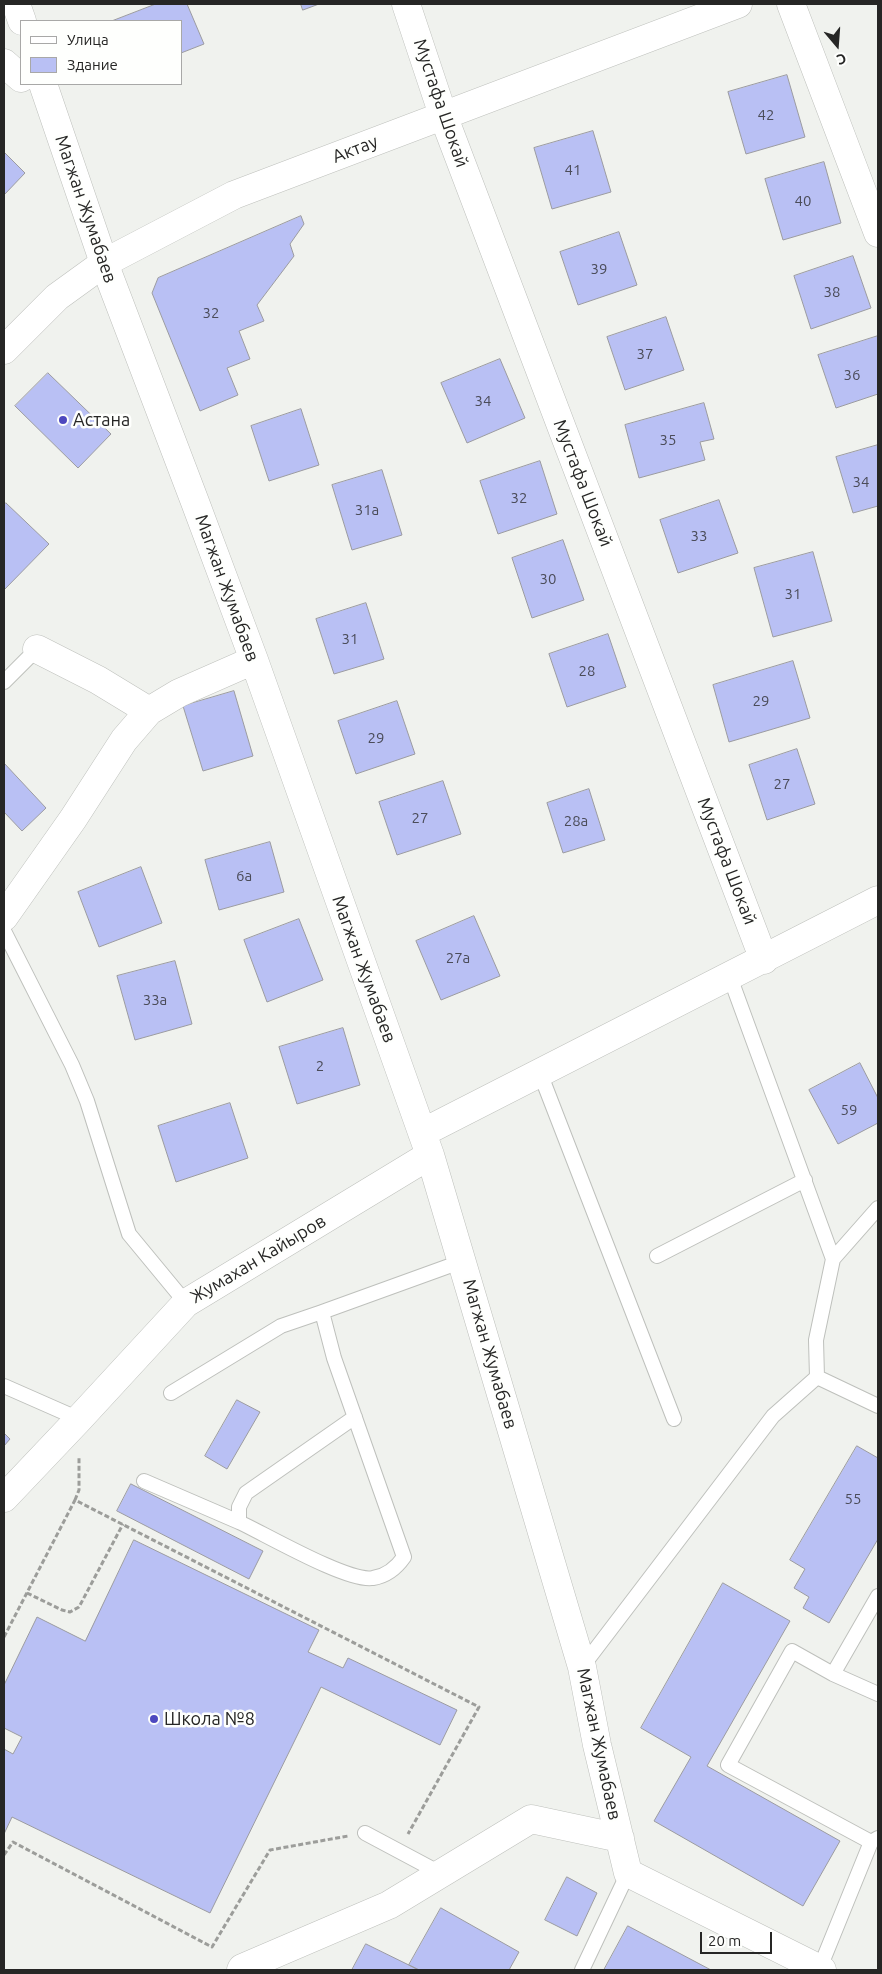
<!DOCTYPE html>
<meta charset="utf-8">
<style>
body{margin:0}
#map{position:relative;width:882px;height:1974px;overflow:hidden;background:#f0f2ee;font-family:Ubuntu,sans-serif}
canvas{display:block}
.frame{position:absolute;inset:0;border:5px solid #262625;pointer-events:none}
.legend{position:absolute;left:20px;top:20px;width:162px;height:65px;box-sizing:border-box;background:#fefffd;border:1px solid #a8a8a7;margin:0;padding:6px 9px;list-style:none;font-size:15px;color:#262625}
.legend li{display:flex;align-items:center;gap:10px;height:25px}
.legend b{width:25px;border:1px solid #a8a8a7}
.north{position:absolute;left:812px;top:20px;width:50px;height:50px;-webkit-text-stroke:4px #fefffd;paint-order:stroke;rotate:162deg;font-size:14px;font-weight:700;line-height:20px;text-align:center;color:#262625}
.north::after{content:'';display:block;margin:auto;width:18px;height:22px;background:#262625;clip-path:polygon(50% 0,100% 100%,50% 72%,0 100%)}
.scale{position:absolute;left:700px;top:1932px;width:72px;height:22px;box-sizing:border-box;border:2px solid #262625;border-top:0;padding-left:6px;font-size:15px;line-height:18px;white-space:nowrap;color:#262625;-webkit-text-stroke:4px #fefffd;paint-order:stroke}
</style>
<div id="map">
<canvas width="882" height="1974"></canvas>
<div class="frame"></div>
<ul class="legend">
<li><b style="height:6px;background:#fff"></b>Улица</li>
<li><b style="height:14px;background:#b9c0f4"></b>Здание</li>
</ul>
<div class="north">С</div>
<div class="scale">20 m</div>
</div>
<script>
const context = document.querySelector('canvas').getContext('2d');
context.lineJoin = 'round';
function fillPath(path, color) { context.fillStyle = color; context.fill(path, 'evenodd'); }
function strokePath(path, color, width, dash) { context.strokeStyle = color; context.lineWidth = width; context.lineCap = dash ? 'butt' : 'round'; context.setLineDash(dash || []); context.stroke(path); }
function drawText(font, color, halo, rows, align = 'center') {
  context.font = font + ' Ubuntu,sans-serif'; context.lineWidth = 5; context.setLineDash([]); context.textBaseline = 'middle'; context.strokeStyle = halo; context.fillStyle = color; for (const [text, x, y, turn = 0] of rows) {
    context.save(); context.translate(x, y); context.rotate((+turn || 0) * Math.PI / 180); context.textAlign = isNaN(turn) ? turn : align; if (halo) context.strokeText(text, 0, 0); context.fillText(text, 0, 0); context.restore();
  }
}
const building = new Path2D(`
 M 156,4 L 187,4 L 204,44 L 181,53 L 181,21 L 112,21 Z
 M 301,4 L 319,4 L 303,10 Z
 M 787,75 L 805,137 L 746,154 L 728,92 Z
 M 593,131 L 611,192 L 552,209 L 534,148 Z
 M 4,152 L 25,173 L 4,195 Z
 M 824,162 L 841,223 L 783,240 L 765,179 Z
 M 301,216 L 304,224 L 290,244 L 294,256 L 257,305 L 264,321 L 239,331 L 250,359 L 227,368 L 238,395 L 200,411 L 152,293 L 158,278 Z
 M 619,232 L 637,285 L 578,305 L 560,252 Z
 M 853,256 L 871,308 L 811,329 L 794,276 Z
 M 666,317 L 684,370 L 625,390 L 607,337 Z
 M 878,336 L 878,394 L 836,408 L 818,355 Z
 M 500,359 L 525,418 L 467,443 L 441,383 Z
 M 48,373 L 111,434 L 78,468 L 15,406 Z
 M 704,403 L 714,439 L 700,442 L 705,460 L 639,478 L 625,425 Z
 M 301,409 L 319,465 L 269,481 L 251,426 Z
 M 878,445 L 878,506 L 853,513 L 836,457 Z
 M 540,461 L 557,514 L 498,534 L 480,481 Z
 M 382,470 L 402,535 L 352,550 L 332,485 Z
 M 719,500 L 738,553 L 678,573 L 660,520 Z
 M 6,503 L 49,544 L 4,590 L 4,505 Z
 M 563,540 L 584,600 L 532,618 L 512,558 Z
 M 813,552 L 832,621 L 773,637 L 754,568 Z
 M 366,603 L 384,659 L 334,674 L 316,619 Z
 M 608,634 L 626,687 L 567,707 L 549,654 Z
 M 793,661 L 810,718 L 729,742 L 713,685 Z
 M 234,691 L 253,756 L 203,771 L 183,706 Z
 M 397,701 L 415,754 L 356,774 L 338,721 Z
 M 797,749 L 815,804 L 767,820 L 749,765 Z
 M 4,763 L 46,808 L 22,831 L 4,812 Z
 M 443,781 L 461,834 L 397,855 L 379,802 Z
 M 589,789 L 605,840 L 563,853 L 547,803 Z
 M 270,842 L 284,892 L 219,910 L 205,860 Z
 M 141,867 L 162,923 L 99,947 L 78,892 Z
 M 474,916 L 500,976 L 441,1000 L 416,941 Z
 M 299,919 L 323,980 L 267,1002 L 244,940 Z
 M 175,961 L 192,1024 L 135,1040 L 117,976 Z
 M 343,1028 L 360,1085 L 297,1104 L 279,1047 Z
 M 860,1063 L 878,1098 L 878,1123 L 838,1144 L 809,1090 Z
 M 230,1103 L 248,1158 L 176,1182 L 158,1126 Z
 M 237,1400 L 260,1412 L 227,1469 L 205,1456 Z
 M 4,1433 L 10,1439 L 4,1446 Z
 M 857,1446 L 878,1458 L 878,1539 L 829,1623 L 803,1608 L 809,1597 L 794,1588 L 805,1569 L 790,1560 Z
 M 131,1484 L 263,1551 L 249,1579 L 117,1511 Z
 M 134,1540 L 319,1630 L 308,1652 L 343,1668 L 348,1658 L 457,1710 L 440,1745 L 321,1687 L 210,1913 L 12,1817 L 4,1834 L 4,1749 L 13,1754 L 22,1737 L 4,1728 L 4,1685 L 37,1617 L 85,1641 Z
 M 723,1583 L 790,1621 L 707,1766 L 840,1841 L 803,1906 L 654,1821 L 691,1757 L 641,1728 Z
 M 567,1877 L 597,1893 L 577,1936 L 545,1920 Z
 M 441,1908 L 519,1952 L 509,1970 L 419,1970 L 409,1965 Z
 M 628,1926 L 711,1970 L 604,1970 Z
 M 366,1944 L 419,1970 L 352,1970 Z`);
const path = new Path2D(`
 M 75,1500 L 79,1490 L 79,1456
 M 27,1593 L 62,1610 L 70,1612 L 79,1607 L 123,1524
 M 4,1637 L 75,1500 L 479,1707 L 408,1834
 M 4,1855 L 13,1842 L 212,1947 L 270,1850 L 348,1836`);
const lane = new Path2D(`
 M 4,682 L 37,649
 M 4,931 L 72,1065 L 87,1101 L 129,1234 L 186,1303
 M 730,977 L 833,1259
 M 540,1073 L 674,1419
 M 657,1256 L 805,1180
 M 817,1377 L 816,1340 L 833,1259 L 878,1208
 M 4,1386 L 79,1419
 M 171,1393 L 281,1326 L 322,1312
 M 355,1417 L 246,1493 L 239,1507 L 239,1522 C 265,1534 349,1583 373,1578 C 387,1576 397,1567 404,1557 L 334,1358 L 322,1312 L 463,1261
 M 144,1481 L 239,1522
 M 582,1667 L 773,1416 L 817,1377 L 878,1406
 M 833,1674 L 878,1596
 M 365,1833 L 440,1873
 M 871,1842 L 728,1765 L 792,1651 L 833,1674 L 878,1694
 M 582,1970 L 628,1873
 M 819,1970 L 871,1842 L 878,1838`);
const street = new Path2D(`
 M 16,4 L 22,21
 M 406,4 L 443,115 L 764,960
 M 791,4 L 878,233
 M 4,63 L 21,78
 M 43,84 L 104,263 L 195,502 L 254,660 L 430,1155 L 582,1667 L 597,1745 L 628,1873 L 822,1970
 M 37,649 L 98,680 L 149,711
 M 4,917 L 73,819 L 124,740 L 149,711 L 179,693 L 254,660
 M 422,1133 L 878,900
 M 4,1498 L 79,1419 L 186,1303 L 430,1155
 M 241,1970 L 242,1968 L 389,1905 L 531,1819 L 620,1838`);
const secondary = new Path2D(`
 M 4,350 L 57,297 L 104,263 L 234,195 L 738,4`);
const markers = [
 [63,420,5,"#4d48bf"],
 [154,1719,5,"#4d48bf"]
];
const numberNames = [
 ["42",766,115],
 ["41",573,170],
 ["40",803,201],
 ["39",599,269],
 ["38",832,292],
 ["32",211,313],
 ["37",645,354],
 ["36",852,375],
 ["34",483,401],
 ["35",668,440],
 ["34",861,482],
 ["32",519,498],
 ["31а",367,510],
 ["33",699,536],
 ["30",548,579],
 ["31",793,594],
 ["31",350,639],
 ["28",587,671],
 ["29",761,701],
 ["29",376,738],
 ["27",782,784],
 ["27",420,818],
 ["28а",576,821],
 ["6а",244,876],
 ["27а",458,958],
 ["33а",155,1000],
 ["2",320,1066],
 ["59",849,1110],
 ["55",853,1499]
];
const streetNames = [
 ["Мустафа Шокай",441,103,71],
 ["Актау",355,149,-21],
 ["Магжан Жумабаев",86,209,71],
 ["Мустафа Шокай",583,483,69],
 ["Магжан Жумабаев",227,588,70],
 ["Мустафа Шокай",727,861,69],
 ["Магжан Жумабаев",364,969,70],
 ["Жумахан Кайыров",258,1259,-31],
 ["Магжан Жумабаев",490,1354,74],
 ["Магжан Жумабаев",599,1744,78]
];
const poiNames = [
 ["Астана",73,420],
 ["Школа №8",164,1719]
];
fillPath(building, '#b9c0f4');
strokePath(building, '#9b9ba0', 1);
strokePath(lane, '#bec0bc', 16);
strokePath(street, '#bec0bc', 29);
strokePath(secondary, '#bec0bc', 29);
strokePath(path, '#9c9d9a', 3, [5, 2.5]);
strokePath(lane, '#fff', 14);
strokePath(street, '#fff', 28);
strokePath(secondary, '#fff', 28);
for (const [x, y, r, color] of markers) { const dot = new Path2D(); dot.arc(x, y, r, 0, 2 * Math.PI); context.fillStyle = color; context.fill(dot); strokePath(dot, '#fefffd', 2); }
drawText('15px', '#4b4c59', null, numberNames);
drawText('18px', '#262625', '#fefffd', streetNames);
drawText('18px', '#262625', '#fefffd', poiNames, 'left');
</script>
